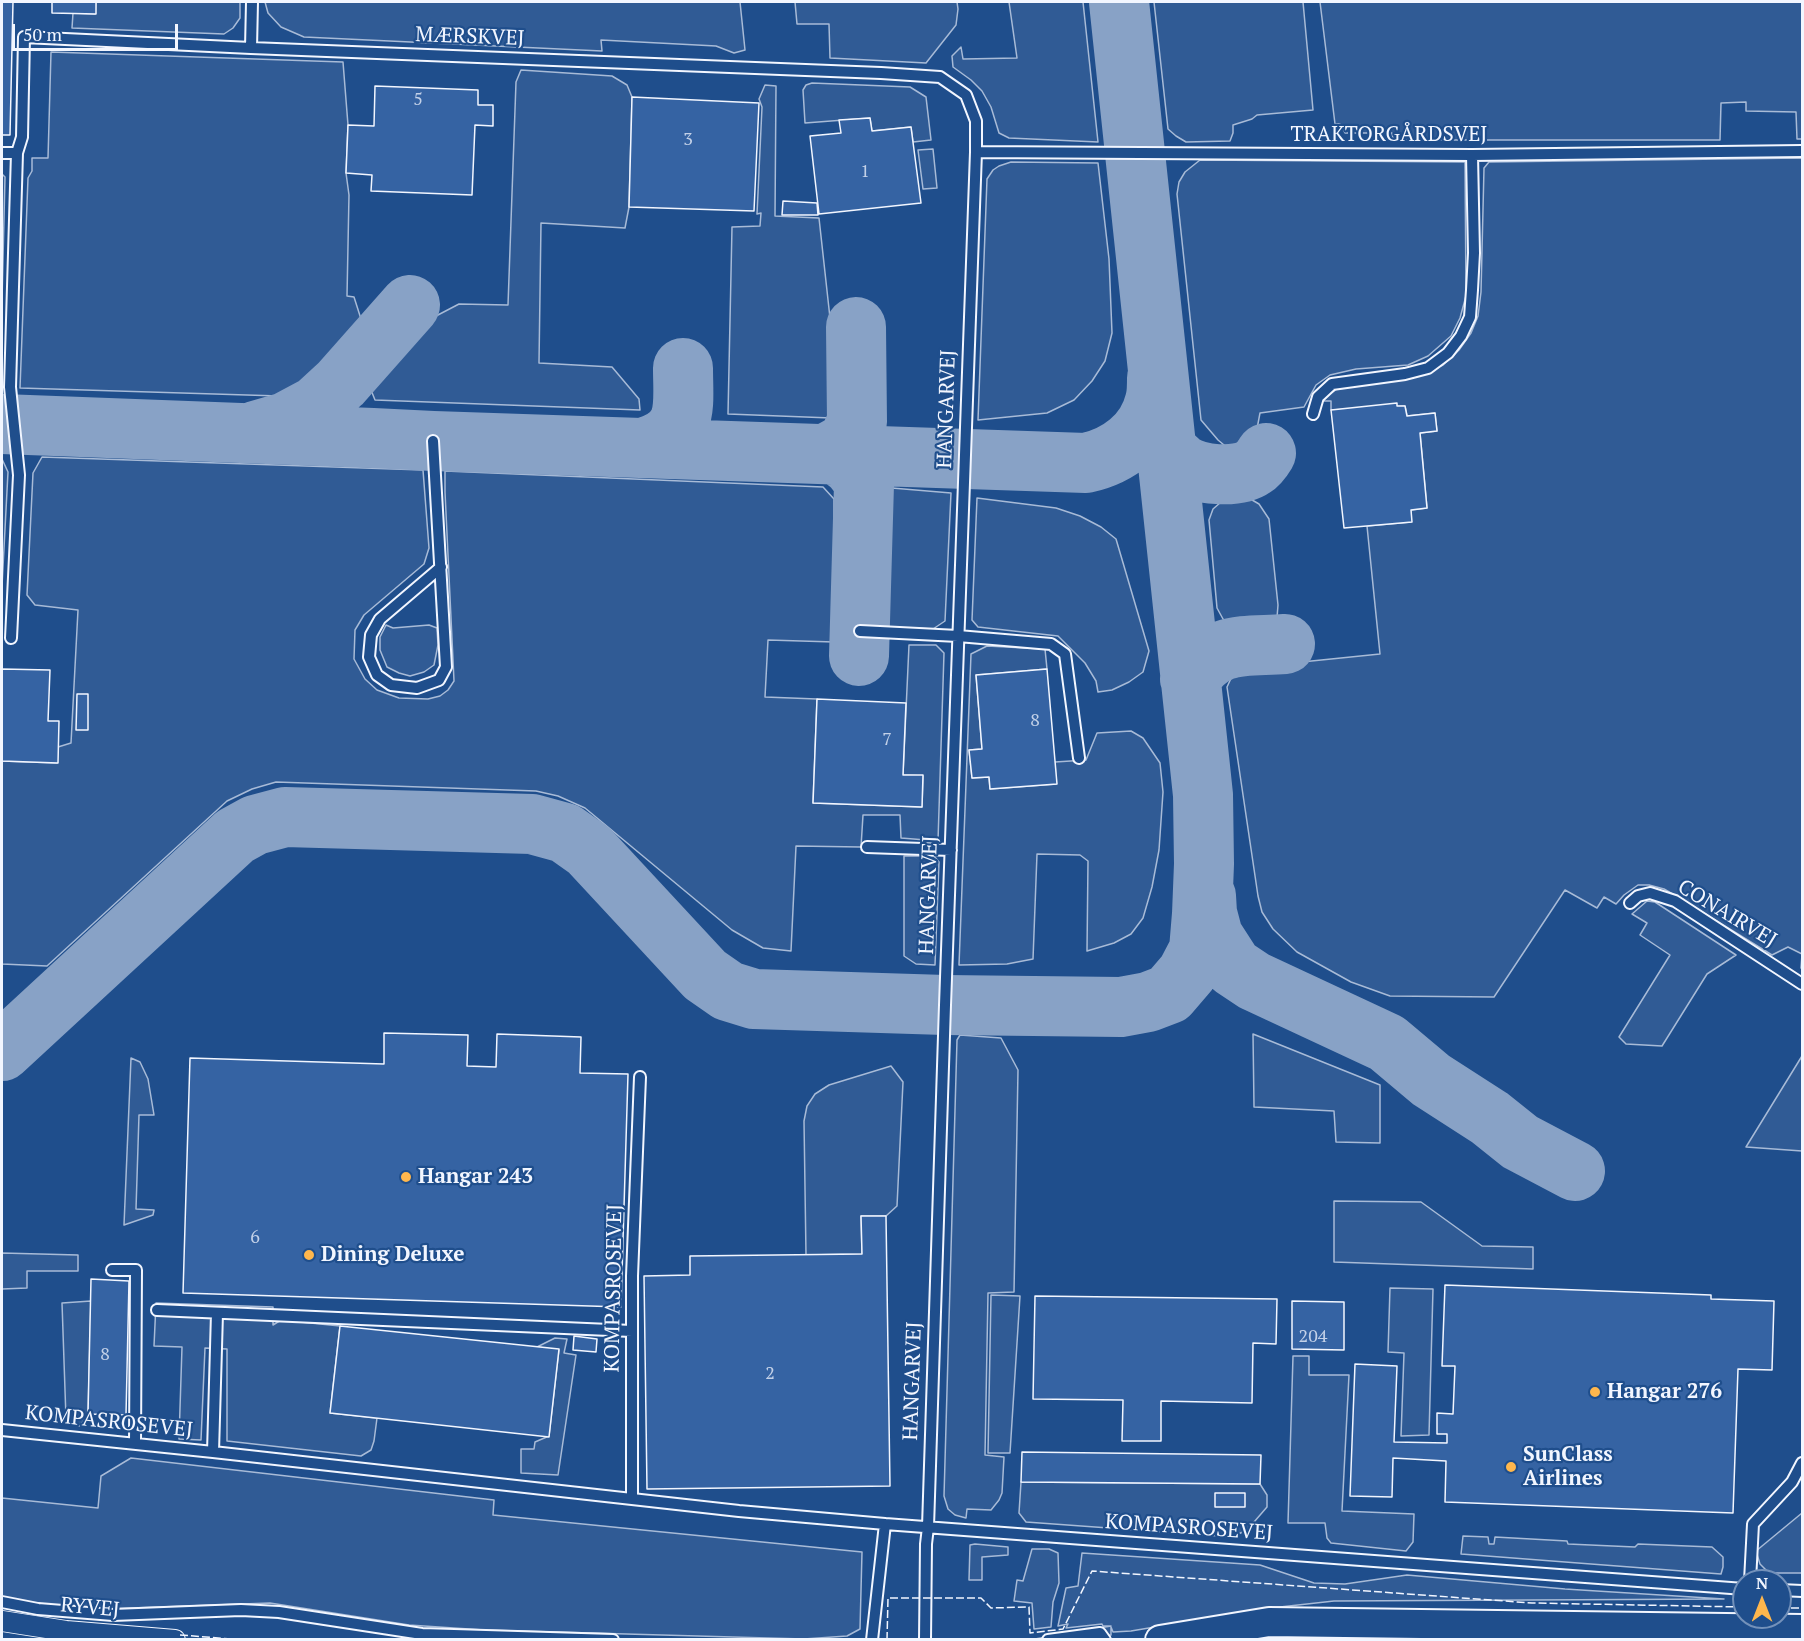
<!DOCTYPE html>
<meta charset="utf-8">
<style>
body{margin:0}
#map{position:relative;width:1804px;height:1641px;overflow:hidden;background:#1f4e8c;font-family:"PT Serif",serif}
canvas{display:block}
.frame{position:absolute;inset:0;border:3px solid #f2f6ff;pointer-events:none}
.north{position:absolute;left:1732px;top:1569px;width:60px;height:60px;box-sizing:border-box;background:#1f4e8c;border:2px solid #7391ba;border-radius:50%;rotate:0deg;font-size:16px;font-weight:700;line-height:24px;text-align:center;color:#f2f6ff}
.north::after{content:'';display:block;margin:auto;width:21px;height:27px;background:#ffb74d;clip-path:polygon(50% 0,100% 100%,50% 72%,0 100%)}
.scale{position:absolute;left:12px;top:24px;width:166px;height:27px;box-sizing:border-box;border:3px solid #f2f6ff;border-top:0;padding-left:8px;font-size:18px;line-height:21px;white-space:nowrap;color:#f2f6ff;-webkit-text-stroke:4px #1f4e8c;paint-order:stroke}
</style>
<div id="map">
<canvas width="1804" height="1641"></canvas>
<div class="frame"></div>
<div class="north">N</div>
<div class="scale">50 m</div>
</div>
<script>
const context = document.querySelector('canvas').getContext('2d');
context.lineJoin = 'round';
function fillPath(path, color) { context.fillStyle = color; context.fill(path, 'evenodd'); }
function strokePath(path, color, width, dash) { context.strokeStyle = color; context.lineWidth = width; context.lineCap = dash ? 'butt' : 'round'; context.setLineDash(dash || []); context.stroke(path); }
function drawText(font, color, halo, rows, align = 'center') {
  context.font = font + ' "PT Serif",serif'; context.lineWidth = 4.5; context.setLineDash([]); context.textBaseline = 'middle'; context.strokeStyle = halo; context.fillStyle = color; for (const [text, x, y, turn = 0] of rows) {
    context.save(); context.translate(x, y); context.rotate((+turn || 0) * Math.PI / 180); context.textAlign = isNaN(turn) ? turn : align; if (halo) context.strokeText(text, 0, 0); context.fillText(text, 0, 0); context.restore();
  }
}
const built = new Path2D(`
 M 96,2 L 240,2 L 240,18 L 233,28 L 224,34 L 72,28 L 73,13 L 95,14 Z
 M 265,2 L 740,2 L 745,50 L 734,53 L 716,46 L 601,40 L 602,51 L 304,37 L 281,27 L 268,13 Z
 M 795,2 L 957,2 L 958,9 L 956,25 L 926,63 L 830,58 L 829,24 L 797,24 Z
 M 1009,2 L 1083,2 L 1098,142 L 1009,138 L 999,133 L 991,107 L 982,91 L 971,80 L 953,67 L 952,56 L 961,47 L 963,59 L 1017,58 Z
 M 1154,2 L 1303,2 L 1313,110 L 1257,115 L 1252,119 L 1233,125 L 1233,133 L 1230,141 L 1186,142 L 1176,136 L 1168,129 Z
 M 1320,2 L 1802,2 L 1802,139 L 1797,139 L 1796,112 L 1746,111 L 1746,102 L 1721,103 L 1720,140 L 1393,140 L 1392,133 L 1345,133 L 1340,124 L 1335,124 Z
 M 51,52 L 343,62 L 348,125 L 346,173 L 349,195 L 347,296 L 354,297 L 361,319 L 303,384 L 279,396 L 20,388 L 28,178 L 32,171 L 32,158 L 48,158 Z
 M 521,70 L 612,76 L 627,85 L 632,97 L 629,207 L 625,228 L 541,223 L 539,363 L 612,367 L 639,399 L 640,410 L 375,400 L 369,385 L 436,316 L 459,304 L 508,305 L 516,82 Z
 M 812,83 L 910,87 L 926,97 L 931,140 L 913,142 L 911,127 L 872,131 L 870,118 L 805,123 L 803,90 L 806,85 Z
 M 765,85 L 776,86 L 775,216 L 819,218 L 831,327 L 831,418 L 728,414 L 732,227 L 760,226 L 761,213 L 757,214 L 762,107 L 759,99 Z
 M 933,149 L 937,188 L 923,189 L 918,150 Z
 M 1802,158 L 1802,969 L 1801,968 L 1802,954 L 1788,947 L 1772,955 L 1676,896 L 1664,889 L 1649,885 L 1638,885 L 1624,895 L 1616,904 L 1604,897 L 1597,908 L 1565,890 L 1494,997 L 1390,996 L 1351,982 L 1297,952 L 1273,929 L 1262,912 L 1258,896 L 1227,687 L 1233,674 L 1243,668 L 1380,654 L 1367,526 L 1411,522 L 1411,510 L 1427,508 L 1420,433 L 1437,431 L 1435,413 L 1407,416 L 1405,406 L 1331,410 L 1331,401 L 1324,401 L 1324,398 L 1337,389 L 1425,374 L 1443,365 L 1459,350 L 1471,333 L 1478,316 L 1481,292 L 1484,168 L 1489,162 Z
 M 1200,160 L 1465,162 L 1466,296 L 1460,318 L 1451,336 L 1428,356 L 1408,365 L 1356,369 L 1330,375 L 1316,385 L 1304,407 L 1260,413 L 1256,434 L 1251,441 L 1241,449 L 1230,450 L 1218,440 L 1201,420 L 1177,194 L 1179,182 L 1185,172 Z
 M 1011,162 L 1098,163 L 1109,259 L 1112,333 L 1105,361 L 1092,381 L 1074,400 L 1047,413 L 978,420 L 987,179 L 993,170 L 999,166 Z
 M 2,174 L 5,177 L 2,300 Z
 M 42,457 L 423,470 L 429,548 L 424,564 L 364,615 L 355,630 L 354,659 L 365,679 L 377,690 L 399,698 L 428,699 L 440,696 L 448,690 L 454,681 L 445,492 L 445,471 L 823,487 L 834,499 L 834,642 L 768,640 L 765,697 L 817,699 L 813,803 L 922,807 L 923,776 L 903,775 L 909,645 L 936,645 L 944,653 L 938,841 L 901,838 L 900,815 L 863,815 L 861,847 L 796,846 L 791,951 L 763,948 L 732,930 L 585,808 L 558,796 L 536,791 L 276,782 L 252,789 L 227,801 L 47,966 L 2,964 L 2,761 L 57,763 L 58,747 L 71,743 L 78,610 L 35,605 L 27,595 L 33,473 Z
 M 2,459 L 8,472 L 2,586 Z
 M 892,488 L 951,493 L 945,621 L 933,629 L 887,627 Z
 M 1235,497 L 1247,497 L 1259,504 L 1269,519 L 1278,605 L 1277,618 L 1267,628 L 1246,631 L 1234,628 L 1223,619 L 1217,608 L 1209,520 L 1213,509 L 1221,502 Z
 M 977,498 L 1056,508 L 1080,516 L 1101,527 L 1116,539 L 1149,651 L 1143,672 L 1129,682 L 1112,690 L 1098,692 L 1096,681 L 1085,663 L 1058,636 L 978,627 L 972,620 Z
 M 386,625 L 393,628 L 429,625 L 437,628 L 438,645 L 434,665 L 424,672 L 410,676 L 399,673 L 387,667 L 380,650 L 380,637 Z
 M 987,646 L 1045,649 L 1047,669 L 976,675 L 982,749 L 969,750 L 972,778 L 989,777 L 990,789 L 1056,784 L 1055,762 L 1086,760 L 1097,733 L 1131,731 L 1143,738 L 1160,763 L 1163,792 L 1159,850 L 1152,887 L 1143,918 L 1131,934 L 1114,943 L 1087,951 L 1088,861 L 1080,855 L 1037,854 L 1033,959 L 1007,964 L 959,965 L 971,654 Z
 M 904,856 L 934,856 L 939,862 L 935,965 L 916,964 L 904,956 Z
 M 1647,901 L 1655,902 L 1736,955 L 1707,974 L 1662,1046 L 1626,1044 L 1619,1037 L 1670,955 L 1640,935 L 1647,923 L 1632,914 Z
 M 1253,1034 L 1380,1085 L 1380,1143 L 1336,1142 L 1334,1111 L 1254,1107 Z
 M 960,1035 L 1001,1038 L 1018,1070 L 1014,1292 L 988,1293 L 985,1455 L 1004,1457 L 1002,1493 L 999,1500 L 991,1510 L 967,1509 L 966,1518 L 955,1515 L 948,1509 L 944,1496 L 957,1040 Z
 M 1802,1056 L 1802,1151 L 1746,1147 Z
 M 131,1058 L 140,1062 L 148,1079 L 154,1115 L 139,1115 L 136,1209 L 154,1210 L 153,1215 L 124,1225 Z
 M 891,1066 L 903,1082 L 897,1206 L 886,1216 L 861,1216 L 862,1254 L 806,1255 L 804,1121 L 807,1106 L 815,1094 L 829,1085 Z
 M 1334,1201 L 1421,1202 L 1482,1246 L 1533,1247 L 1533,1269 L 1334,1262 Z
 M 2,1253 L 78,1255 L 78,1271 L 27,1271 L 27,1288 L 2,1289 Z
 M 1390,1288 L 1433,1289 L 1429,1435 L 1401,1436 L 1404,1353 L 1388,1352 Z
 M 991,1295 L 1020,1296 L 1010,1453 L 988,1453 Z
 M 91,1301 L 88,1414 L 80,1426 L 70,1424 L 66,1419 L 62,1303 Z
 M 156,1303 L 273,1307 L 273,1325 L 281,1320 L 340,1326 L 330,1413 L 377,1418 L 374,1441 L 371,1450 L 361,1456 L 227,1441 L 227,1349 L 205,1348 L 201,1440 L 179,1439 L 182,1347 L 154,1346 Z
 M 555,1338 L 567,1339 L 564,1353 L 576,1355 L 558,1475 L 521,1473 L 521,1449 L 534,1449 L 535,1442 L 549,1436 L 559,1350 L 537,1347 Z
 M 1293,1356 L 1309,1356 L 1309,1375 L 1349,1375 L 1342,1511 L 1414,1514 L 1413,1542 L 1406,1551 L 1331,1543 L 1327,1538 L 1325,1523 L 1288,1523 Z
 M 131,1458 L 494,1500 L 493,1515 L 862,1552 L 860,1629 L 847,1636 L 804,1639 L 484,1630 L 409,1625 L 270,1603 L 104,1609 L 43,1605 L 2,1597 L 2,1498 L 98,1508 L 101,1476 Z
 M 1021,1482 L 1260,1484 L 1267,1495 L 1267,1507 L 1248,1529 L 1233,1537 L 1026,1522 L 1019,1513 Z
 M 1802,1513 L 1802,1573 L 1774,1573 L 1767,1571 L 1760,1564 L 1756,1551 Z
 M 1463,1536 L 1488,1537 L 1489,1544 L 1494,1544 L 1495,1537 L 1567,1541 L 1568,1544 L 1635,1547 L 1638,1544 L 1712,1547 L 1723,1557 L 1723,1567 L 1721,1574 L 1461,1554 Z
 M 975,1544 L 1008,1547 L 1008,1555 L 982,1557 L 982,1580 L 969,1580 L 970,1545 Z
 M 1032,1549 L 1049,1549 L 1058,1553 L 1059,1583 L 1053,1602 L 1051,1627 L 1034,1629 L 1032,1603 L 1014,1601 L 1017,1580 L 1023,1581 Z
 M 1082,1553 L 1260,1565 L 1314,1583 L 1345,1584 L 1407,1575 L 1565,1589 L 1724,1599 L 1334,1601 L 1262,1609 L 1131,1631 L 1113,1632 L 1111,1627 L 1111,1635 L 1083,1639 L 1029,1640 L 1111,1626 L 1103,1626 L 1102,1624 L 1066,1628 L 1068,1624 L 1058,1626 L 1066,1588 L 1078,1586 Z
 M 1263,1634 L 1664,1640 L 1231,1640 Z`);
const taxiway = new Path2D(`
 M 2,424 L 373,438 L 433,441 L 1086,463 C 1118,456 1147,435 1155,401 C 1157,394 1157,386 1157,378
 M 255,431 L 286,422 L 316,406 L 341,383 L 410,305
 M 646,447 C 690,433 683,406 683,368
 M 1165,447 C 1170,453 1176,459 1182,464 C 1198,475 1237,479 1254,467 C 1259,464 1263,458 1266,453
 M 826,454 L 844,444 L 850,437 L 857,422 L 856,327
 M 833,454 C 849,461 857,469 864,484 L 859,656
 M 1190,679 C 1216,640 1243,647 1285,644
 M 1206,896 L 1207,913 L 1213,936 L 1233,967 L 1254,981 L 1387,1043 L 1431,1080 L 1490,1118 L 1520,1142 L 1575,1171
 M 2,1051 L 235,836 L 255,825 L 285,817 L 532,824 L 565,833 L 589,850 L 705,975 L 728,991 L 754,999 L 945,1005 L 1121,1007 L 1148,1002 L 1169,994 L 1187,973 L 1199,950 L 1202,914 L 1204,864 L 1203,795 L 1119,2`);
const building = new Path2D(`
 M 2,2 L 13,2 L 10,135 L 2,135 Z
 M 52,2 L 96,2 L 96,14 L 52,13 Z
 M 375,86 L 478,90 L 478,105 L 493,105 L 493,126 L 475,125 L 472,195 L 371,191 L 372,175 L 346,173 L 348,125 L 374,126 Z
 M 632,97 L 759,103 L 754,211 L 629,207 Z
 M 870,118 L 872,131 L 911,127 L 921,203 L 819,214 L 810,136 L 841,133 L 839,120 Z
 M 783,201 L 817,203 L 818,215 L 782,215 Z
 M 1397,403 L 1397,406 L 1405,406 L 1407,416 L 1435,413 L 1437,431 L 1420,433 L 1427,508 L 1411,510 L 1412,522 L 1344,528 L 1331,410 Z
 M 2,669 L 50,670 L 48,721 L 59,721 L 58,763 L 2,761 Z
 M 1047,669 L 1057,784 L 990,789 L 989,777 L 972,778 L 969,750 L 982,749 L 976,675 Z
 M 77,694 L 88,694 L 88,730 L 76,730 Z
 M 817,699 L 906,703 L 903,775 L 923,775 L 922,807 L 813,803 Z
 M 384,1033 L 468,1035 L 467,1066 L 496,1067 L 497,1034 L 581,1037 L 580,1073 L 628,1074 L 621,1307 L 183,1293 L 190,1058 L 384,1064 Z
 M 861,1216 L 886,1216 L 890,1486 L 647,1489 L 644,1276 L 690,1275 L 690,1256 L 862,1254 Z
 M 91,1279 L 129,1281 L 126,1415 L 88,1414 Z
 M 1445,1285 L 1711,1295 L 1711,1299 L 1774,1301 L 1772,1370 L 1738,1369 L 1733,1513 L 1445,1502 L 1446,1461 L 1393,1458 L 1392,1497 L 1350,1496 L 1355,1364 L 1397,1366 L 1394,1442 L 1447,1443 L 1447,1434 L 1437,1434 L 1437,1413 L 1453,1414 L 1455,1366 L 1442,1366 Z
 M 1035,1296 L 1277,1299 L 1276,1344 L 1253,1343 L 1252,1403 L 1161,1401 L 1161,1441 L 1122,1441 L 1123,1400 L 1033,1399 Z
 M 1292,1301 L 1344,1302 L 1344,1350 L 1292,1349 Z
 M 340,1326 L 559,1349 L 549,1437 L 330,1413 Z
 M 574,1336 L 597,1339 L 596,1352 L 573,1350 Z
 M 1022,1452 L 1261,1455 L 1260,1484 L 1021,1482 Z
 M 1215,1493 L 1245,1493 L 1245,1507 L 1215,1507 Z`);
const lane = new Path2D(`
 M 251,48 L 252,2
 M 976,152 L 1472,155 L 1802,151
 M 2,153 L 17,153 L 10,387 L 19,475 L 11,638
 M 17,153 L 22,137 L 24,37 L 251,48 L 881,73 L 940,77 L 966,95 L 976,121 L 976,152 L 945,1005 L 928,1527 L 926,1544 L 925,1640
 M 1313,414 L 1318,397 L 1332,384 L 1405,374 L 1428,368 L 1448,353 L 1461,336 L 1470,317 L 1472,290 L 1474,253 L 1472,155
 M 433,441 L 446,667 L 439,680 L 417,688 L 391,685 L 377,675 L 369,657 L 371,635 L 380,619 L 441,567
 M 860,631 L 958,636 L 1051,644 L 1065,654 L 1079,758
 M 867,847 L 951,850
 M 1630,903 L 1638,896 L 1650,893 L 1675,901 L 1802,984
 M 640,1077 L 632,1276 L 632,1499 L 739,1511 L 885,1524 L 1744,1589
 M 112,1270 L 136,1270 L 135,1444
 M 157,1310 L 632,1331
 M 217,1313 L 213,1452 L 632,1499
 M 2,1430 L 213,1452
 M 1750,1581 L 1753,1524 L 1792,1482 L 1802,1463
 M 1780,1590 L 1802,1591
 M 2,1602 L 38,1609 L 113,1615 L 241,1610 L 279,1612 L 422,1634 L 613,1640
 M 872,1640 L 885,1524
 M 1048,1640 L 1100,1633 L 1105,1640`);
const street = new Path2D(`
 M 2,1621 L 66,1631 L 175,1640`);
const secondary = new Path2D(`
 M 1160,1640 L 1269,1622 L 1802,1629`);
const fence = new Path2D(`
 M 1780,1608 L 1802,1608
 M 180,1635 L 245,1640
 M 887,1640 L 888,1598 L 981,1598 L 991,1608 L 1029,1607 L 1030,1633 L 1063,1629 L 1092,1571 L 1532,1603 L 1744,1607`);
const markers = [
 [406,1177,6,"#ffb74d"],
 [309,1255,6,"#ffb74d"],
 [1595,1392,6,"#ffb74d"],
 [1511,1467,6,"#ffb74d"]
];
const numberNames = [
 ["5",418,100],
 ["3",688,140],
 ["1",865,172],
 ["8",1035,721],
 ["7",887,740],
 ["6",255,1238],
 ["204",1313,1337],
 ["8",105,1355],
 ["2",770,1374]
];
const streetNames = [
 ["MÆRSKVEJ",470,37,2],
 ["TRAKTORGÅRDSVEJ",1389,135],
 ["HANGARVEJ",947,409,-88],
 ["HANGARVEJ",929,895,-88],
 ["CONAIRVEJ",1727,914,31],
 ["KOMPASROSEVEJ",614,1288,-89],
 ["HANGARVEJ",913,1381,-88],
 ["KOMPASROSEVEJ",109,1422,6],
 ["KOMPASROSEVEJ",1189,1528,4],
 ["RYVEJ",90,1608,5]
];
const poiNames = [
 ["Hangar 243",418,1177],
 ["Dining Deluxe",321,1255],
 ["Hangar 276",1607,1392],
 ["SunClass",1523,1455],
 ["Airlines",1523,1479]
];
fillPath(built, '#305b95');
strokePath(built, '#a8bbd7', 1.5);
strokePath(taxiway, '#88a2c6', 60);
fillPath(building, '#3563a3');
strokePath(building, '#f2f6ff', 1.5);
strokePath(lane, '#f2f6ff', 14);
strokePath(street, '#f2f6ff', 22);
strokePath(secondary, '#f2f6ff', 32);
strokePath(lane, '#1f4e8c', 10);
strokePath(street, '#1f4e8c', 20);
strokePath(secondary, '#1f4e8c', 28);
strokePath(fence, '#f2f6ff', 1.5, [8, 3]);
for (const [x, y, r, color] of markers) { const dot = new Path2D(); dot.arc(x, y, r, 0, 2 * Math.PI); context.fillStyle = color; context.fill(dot); strokePath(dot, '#1f4e8c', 2); }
drawText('18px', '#c3d1e8', null, numberNames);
drawText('21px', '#f2f6ff', '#1f4e8c', streetNames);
drawText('bold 21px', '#f2f6ff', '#1f4e8c', poiNames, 'left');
</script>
